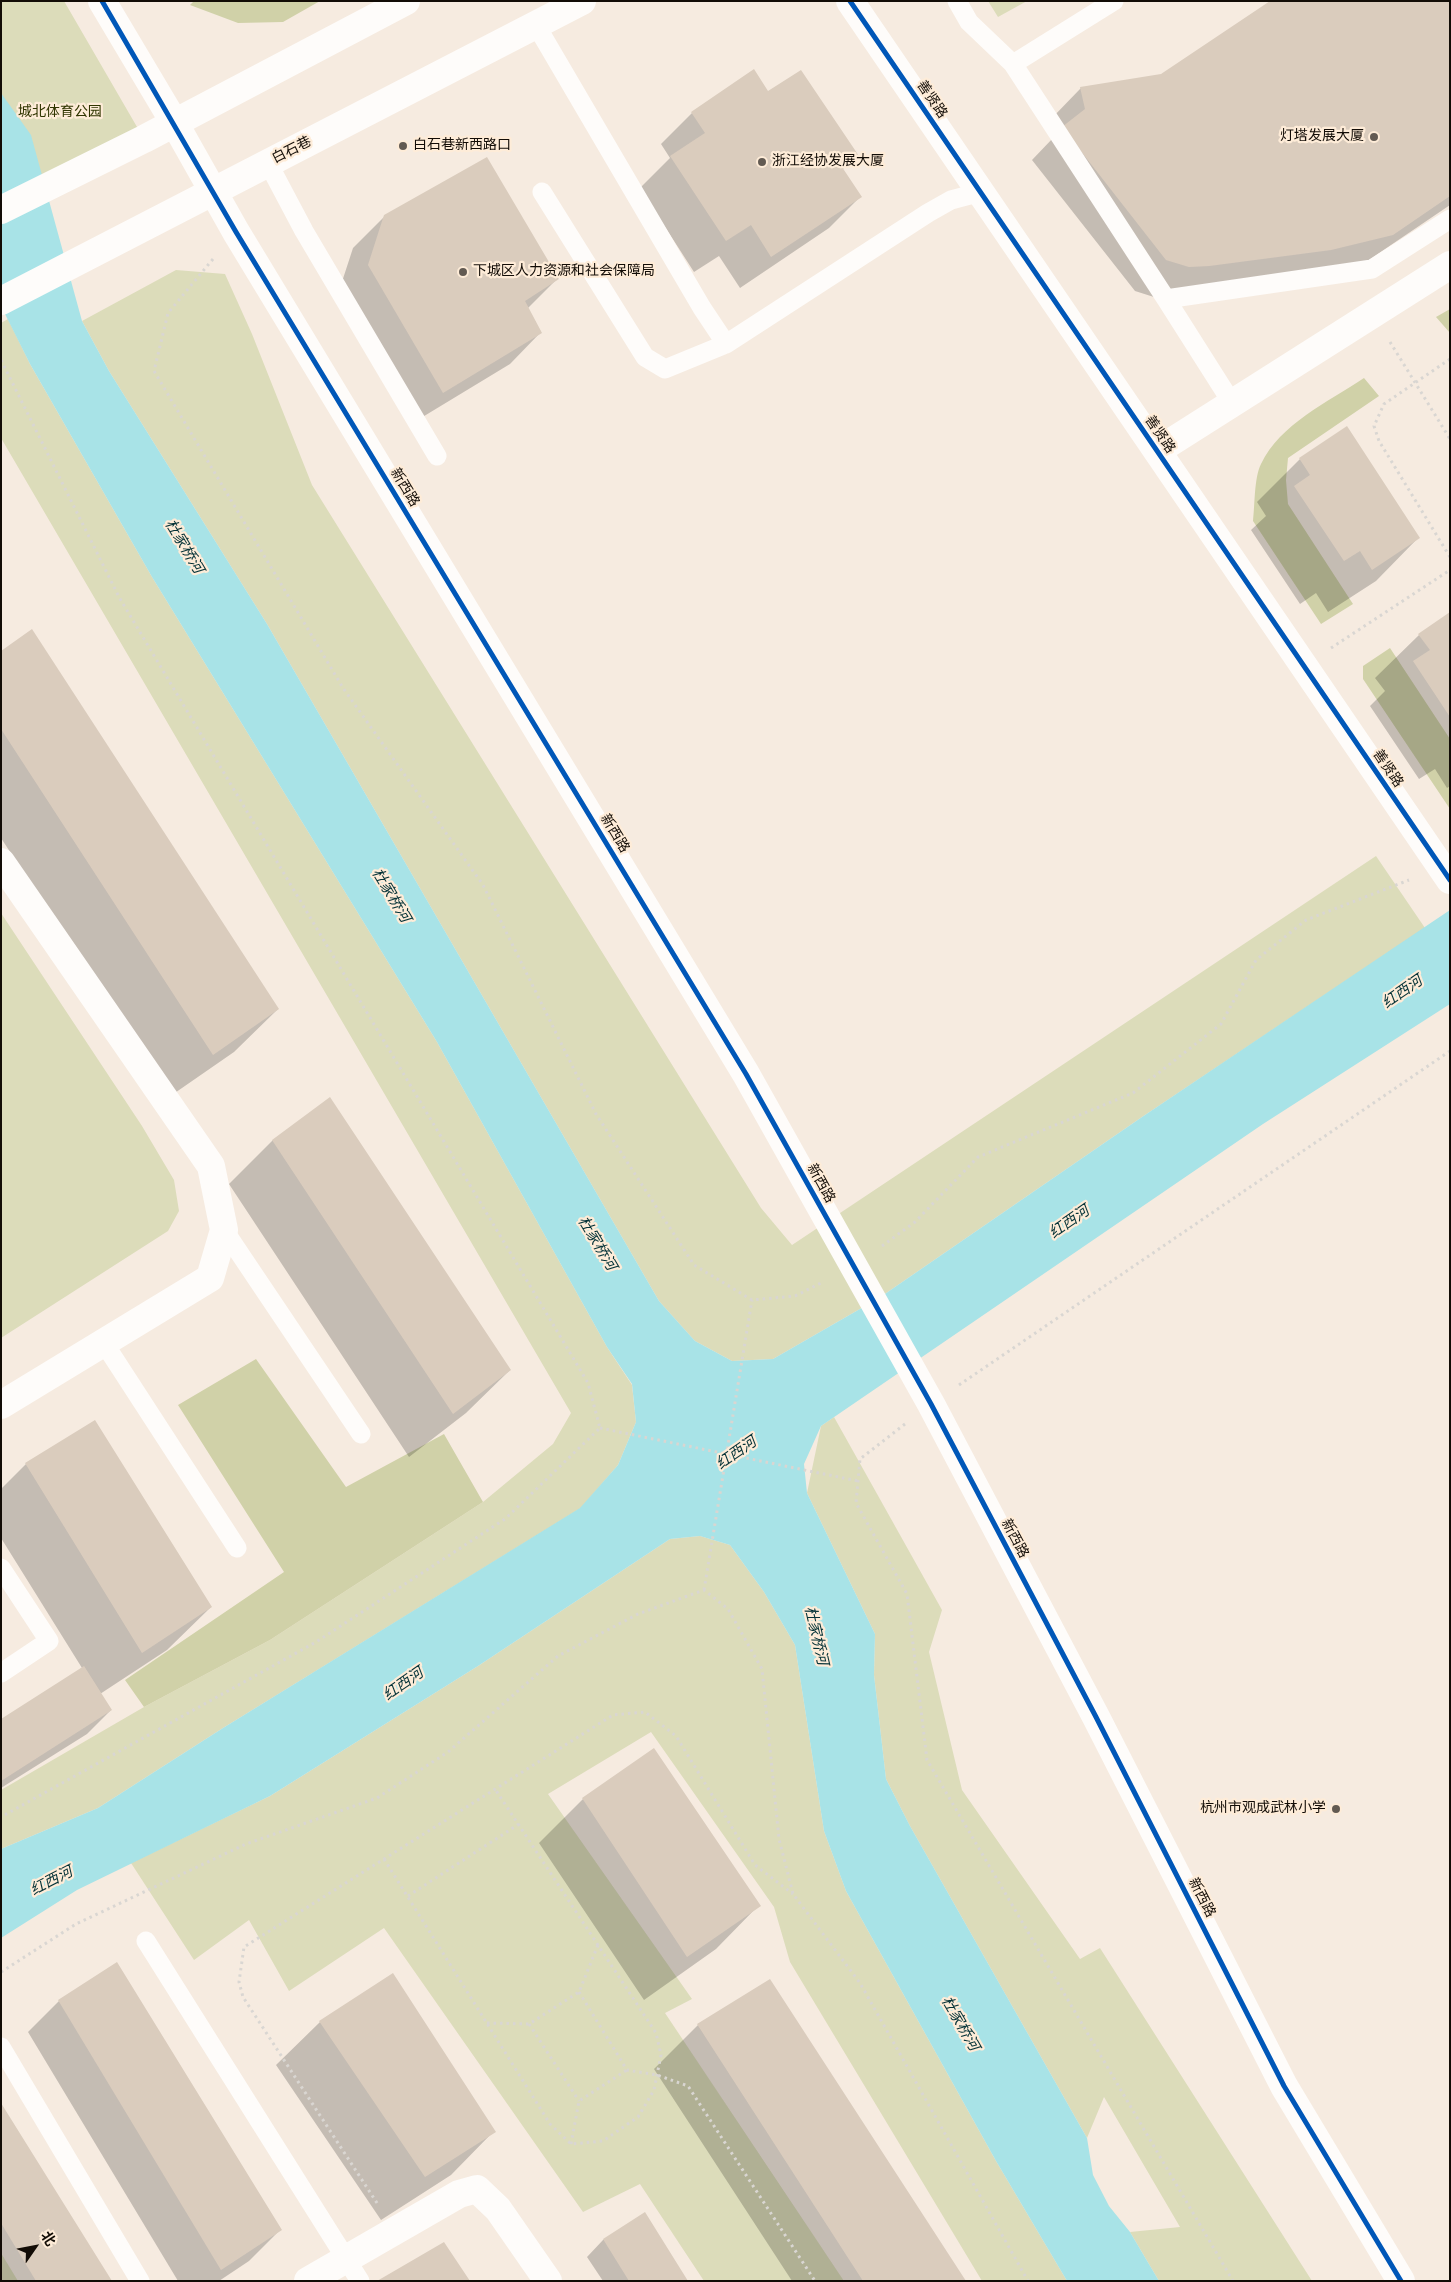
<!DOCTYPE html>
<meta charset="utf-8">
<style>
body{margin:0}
#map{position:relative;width:1451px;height:2282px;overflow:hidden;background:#f6ebe0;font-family:"Source Sans 3","Noto Sans SC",sans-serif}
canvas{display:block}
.frame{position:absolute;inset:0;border:2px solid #120c06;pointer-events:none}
.north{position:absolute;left:10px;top:2222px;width:50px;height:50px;-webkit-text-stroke:4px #feecd8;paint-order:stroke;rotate:57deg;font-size:14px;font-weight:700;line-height:20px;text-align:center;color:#120c06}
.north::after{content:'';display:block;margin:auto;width:18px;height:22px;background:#120c06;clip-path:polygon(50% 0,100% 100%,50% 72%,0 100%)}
</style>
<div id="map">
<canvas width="1451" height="2282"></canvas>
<div class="frame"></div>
<div class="north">北</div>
</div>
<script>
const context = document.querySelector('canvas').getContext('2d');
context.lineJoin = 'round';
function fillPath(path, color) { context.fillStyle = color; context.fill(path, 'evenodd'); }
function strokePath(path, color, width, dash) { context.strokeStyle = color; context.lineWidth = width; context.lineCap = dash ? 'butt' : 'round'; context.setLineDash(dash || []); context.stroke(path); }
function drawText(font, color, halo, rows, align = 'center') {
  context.font = font + ' "Source Sans 3","Noto Sans SC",sans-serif'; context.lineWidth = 4.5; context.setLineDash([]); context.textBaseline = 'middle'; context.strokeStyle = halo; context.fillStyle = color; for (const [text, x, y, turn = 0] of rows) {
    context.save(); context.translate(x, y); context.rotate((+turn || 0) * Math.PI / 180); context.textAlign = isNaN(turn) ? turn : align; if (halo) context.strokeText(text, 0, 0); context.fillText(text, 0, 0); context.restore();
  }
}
const green = new Path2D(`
 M 1,1 L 64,1 L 144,139 L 1,210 Z
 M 988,1 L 1027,1 L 998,17 Z
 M 176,270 L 225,274 L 252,334 L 312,485 L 761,1208 L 792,1245 L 1376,856 L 1425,928 L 1142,1117 L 879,1298 L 773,1359 L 732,1361 L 695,1341 L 659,1301 L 267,624 L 109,371 L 82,321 Z
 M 8,319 L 30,364 L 152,577 L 437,1042 L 607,1347 L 632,1385 L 636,1422 L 618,1465 L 581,1508 L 223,1728 L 98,1808 L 1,1849 L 1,1790 L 144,1707 L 270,1640 L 483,1502 L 553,1444 L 571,1413 L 1,438 L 1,323 Z
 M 1,913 L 142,1126 L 174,1180 L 179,1211 L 168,1231 L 1,1338 Z
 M 834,1417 L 942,1610 L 929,1652 L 962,1790 L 1080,1959 L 1100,1948 L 1312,2281 L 1159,2281 L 1130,2232 L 1180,2227 L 1104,2097 L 1087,2138 L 910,1826 L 886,1779 L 874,1675 L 875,1634 L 807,1493 L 821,1426 Z
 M 700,1536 L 730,1545 L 764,1592 L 795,1645 L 824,1831 L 846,1891 L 996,2161 L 1067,2281 L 982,2281 L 790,1962 L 774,1907 L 651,1732 L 548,1794 L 692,1999 L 665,2013 L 844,2281 L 704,2281 L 640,2184 L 583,2212 L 384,1928 L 289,1991 L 249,1920 L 194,1960 L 131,1863 L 270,1796 L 478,1666 L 670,1539 Z
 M 1,2253 L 18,2281 L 1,2281 Z`);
const forest = new Path2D(`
 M 194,1 L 320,1 L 283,22 L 238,23 L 190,5 Z
 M 1450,309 L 1450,333 L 1436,317 Z
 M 1364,378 L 1379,396 L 1288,458 L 1286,480 L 1288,504 L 1353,604 L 1321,624 L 1253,521 C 1255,505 1254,478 1261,464 C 1280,424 1328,402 1364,378 Z
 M 1390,648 L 1450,739 L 1450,809 L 1363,679 L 1363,666 Z
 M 256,1359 L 346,1487 L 444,1434 L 483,1502 L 270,1640 L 144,1707 L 125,1680 L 284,1572 L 178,1405 Z`);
const water = new Path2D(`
 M 1,93 L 31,135 L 82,321 L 109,371 L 267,624 L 659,1301 L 695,1341 L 732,1361 L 773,1359 L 879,1298 L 1142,1117 L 1450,910 L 1450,1004 L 1263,1124 L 821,1426 L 804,1464 L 807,1493 L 875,1634 L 874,1675 L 886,1779 L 910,1826 L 1087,2138 L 1093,2175 L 1109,2206 L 1130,2232 L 1159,2281 L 1067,2281 L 996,2161 L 846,1891 L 824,1831 L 795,1645 L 764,1592 L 730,1545 L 700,1536 L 670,1539 L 478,1666 L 270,1796 L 77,1890 L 1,1938 L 1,1849 L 98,1808 L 223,1728 L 580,1508 L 618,1465 L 636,1422 L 632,1384 L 607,1347 L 437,1042 L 152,577 L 30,364 L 1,306 Z`);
const shadow = new Path2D(`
 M 1450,1 L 1450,205 L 1360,266 L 1157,298 L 1135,291 L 1032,160 L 1053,138 L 1050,120 L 1081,88 L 1162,75 Z
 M 768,93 L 857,156 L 842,170 L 860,197 L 829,228 L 740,288 L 719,256 L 694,272 L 640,188 L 670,158 L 661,144 L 692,113 Z
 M 385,216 L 557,279 L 528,308 L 541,332 L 510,364 L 411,424 L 337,297 L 353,248 Z
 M 1300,459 L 1419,537 L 1376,581 L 1328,612 L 1316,593 L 1300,604 L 1251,530 L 1266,516 L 1257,502 Z
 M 1450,614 L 1450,786 L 1447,788 L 1435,769 L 1419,779 L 1370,706 L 1385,691 L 1375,678 L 1419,635 Z
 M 1,652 L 278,1009 L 234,1052 L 169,1097 L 1,838 Z
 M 273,1140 L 510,1370 L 466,1413 L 409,1457 L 229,1184 Z
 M 26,1464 L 211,1607 L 167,1650 L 100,1694 L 111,1710 L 87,1734 L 1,1788 L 1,1721 L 82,1668 L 1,1538 L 1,1489 Z
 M 654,1750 L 759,1905 L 716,1949 L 644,2000 L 539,1843 L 583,1799 Z
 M 770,1981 L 965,2281 L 792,2281 L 654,2069 L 698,2025 Z
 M 59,2001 L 280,2230 L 249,2261 L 219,2281 L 178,2281 L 28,2032 Z
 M 320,2022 L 494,2131 L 451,2175 L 381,2220 L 276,2065 Z
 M 1,2105 L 111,2281 L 1,2281 Z
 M 644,2214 L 686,2281 L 603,2281 L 587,2257 L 603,2240 Z`);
const building = new Path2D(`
 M 1270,1 L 1450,1 L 1450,196 L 1393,235 L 1331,250 L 1209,266 L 1189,267 L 1166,260 L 1062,127 L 1085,109 L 1080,87 L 1161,74 Z
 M 754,69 L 768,91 L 801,70 L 859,156 L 842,167 L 862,197 L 771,257 L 751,225 L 726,241 L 670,156 L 705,133 L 691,112 Z
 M 487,157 L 559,279 L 525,301 L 542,333 L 443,393 L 368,265 L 384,215 Z
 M 1347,426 L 1420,538 L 1372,570 L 1360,551 L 1344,561 L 1294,486 L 1310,475 L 1299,458 Z
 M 1450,612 L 1450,717 L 1413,661 L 1430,650 L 1418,634 Z
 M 32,629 L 279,1009 L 213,1055 L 1,729 L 1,651 Z
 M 330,1097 L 511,1370 L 453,1414 L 272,1140 Z
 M 95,1420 L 212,1607 L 142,1653 L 25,1463 Z
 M 84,1666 L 112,1710 L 1,1781 L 1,1719 Z
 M 654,1748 L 761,1906 L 687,1957 L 582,1798 Z
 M 117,1962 L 282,2230 L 221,2270 L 58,2000 Z
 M 393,1973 L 496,2132 L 425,2177 L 319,2021 Z
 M 770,1979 L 966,2281 L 863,2281 L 697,2024 Z
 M 1,2103 L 112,2281 L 36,2281 L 1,2223 Z
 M 645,2212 L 688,2281 L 629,2281 L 603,2239 Z
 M 444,2242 L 470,2281 L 377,2281 Z`);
const path = new Path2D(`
 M 213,259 L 168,313 L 154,371 L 343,688 L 483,885 L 596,1114 L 694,1265 L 752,1300 L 795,1296 L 823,1282
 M 1390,342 L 1450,439
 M 1450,359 L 1384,404 L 1374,426 L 1379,441 L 1450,557
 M 1,360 L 119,597 L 588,1383 L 600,1428 L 505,1519 L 316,1642 L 1,1817
 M 1331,648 L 1450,570
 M 882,1246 L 915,1222 L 978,1157 L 1133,1093 L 1221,1024 L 1256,960 L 1306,920 L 1409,880
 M 959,1385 L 1450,1051
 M 905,1424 L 860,1459 L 856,1503 L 907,1594 L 927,1760 L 1233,2281
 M 600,1428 L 858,1481
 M 704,1590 L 752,1300
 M 384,1859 L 550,2124 L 571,2144 L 603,2141 L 638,2117 L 654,2090 L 661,2055 L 656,2033 L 495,1789
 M 408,1896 L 519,1824
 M 1,1972 L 76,1924 L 246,1844 L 377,1798 L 448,1752 L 558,1656 L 638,1614 L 704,1590 L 728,1609 L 762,1669 L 779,1839 L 793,1894 L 860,1983 L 1028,2281
 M 579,1992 L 627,2070 L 657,2075 L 688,2086 L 815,2281
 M 487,2023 L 529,2024 L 579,1992 L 598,1945
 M 529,2024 L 579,2101
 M 571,2144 L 579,2101 L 627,2070
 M 377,2203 L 243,1997 L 239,1982 L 244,1947 L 613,1715 L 645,1712 L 676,1736 L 755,1865 L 793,1894`);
const lane = new Path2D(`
 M 957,1 L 969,22 L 1013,64
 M 1114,1 L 1013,64 L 1166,299 L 1232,403
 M 536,25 L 702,308 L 726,344 L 928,213 L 951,200 L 981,192
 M 268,163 L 304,231 L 437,456
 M 542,192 L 645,357 L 665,369 L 726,344
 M 1166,299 L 1372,269 L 1450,219
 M 224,1230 L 361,1434
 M 104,1343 L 237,1548
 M 1,1568 L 49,1641 L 1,1673
 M 146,1941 L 360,2281
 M 1,2047 L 140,2281`);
const street = new Path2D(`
 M 102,1 L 174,122
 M 850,1 L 1450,880
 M 1157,451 L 1450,265
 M 1,862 L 211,1166 L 224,1230 L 210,1278 L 1,1405
 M 308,2281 L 459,2194 L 477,2189 L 498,2209 L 548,2281`);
const secondary = new Path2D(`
 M 174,122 L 236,232 L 746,1074 L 931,1404 L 1096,1717 L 1284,2086 L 1401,2281
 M 1,210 L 144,139 L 406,1
 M 1,301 L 582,1`);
const cycleway = new Path2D(`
 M 102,1 L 236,232 L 746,1074 L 931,1404 L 1096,1717 L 1284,2086 L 1401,2281
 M 850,1 L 1450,880`);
const markers = [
 [1374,137,5,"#625a52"],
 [403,146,5,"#625a52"],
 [762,162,5,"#625a52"],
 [463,272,5,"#625a52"],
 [1336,1809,5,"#625a52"]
];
const streetNames = [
 ["善贤路",931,100,56],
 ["白石巷",292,151,-27],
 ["善贤路",1159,435,56],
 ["新西路",404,488,59],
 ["善贤路",1387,769,56],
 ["新西路",614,834,59],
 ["新西路",820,1184,61],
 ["新西路",1014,1539,62],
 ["新西路",1201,1898,63]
];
const parkNames = [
 ["城北体育公园",60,113]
];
const poiNames = [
 ["灯塔发展大厦",1364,137,"right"],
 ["白石巷新西路口",413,146],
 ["浙江经协发展大厦",772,162],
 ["下城区人力资源和社会保障局",473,272],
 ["杭州市观成武林小学",1326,1809,"right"]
];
const waterNames = [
 ["杜家桥河",183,547,59],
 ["杜家桥河",390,896,59],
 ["红西河",1403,993,-35],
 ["红西河",1070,1223,-35],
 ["杜家桥河",596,1244,59],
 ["红西河",737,1454,-35],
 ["杜家桥河",815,1636,77],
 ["红西河",404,1685,-35],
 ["红西河",52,1882,-27],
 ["杜家桥河",959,2024,60]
];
fillPath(green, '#dcdcba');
fillPath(forest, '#d0d1a8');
fillPath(water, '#a8e3e7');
fillPath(shadow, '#0003');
fillPath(building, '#daccbd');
strokePath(path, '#d9d6d2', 3, [2.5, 4]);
strokePath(lane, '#fefcfa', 19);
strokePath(street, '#fefcfa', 28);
strokePath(secondary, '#fefcfa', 28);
strokePath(cycleway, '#0057b8', 5);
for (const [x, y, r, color] of markers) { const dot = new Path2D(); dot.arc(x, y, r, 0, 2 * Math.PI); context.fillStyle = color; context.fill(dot); strokePath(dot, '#feecd8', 2); }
drawText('14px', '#120c06', '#feecd8', streetNames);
drawText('14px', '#303501', '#feecd8', parkNames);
drawText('14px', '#120c06', '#feecd8', poiNames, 'left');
drawText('italic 15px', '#043237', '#feecd8', waterNames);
</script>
